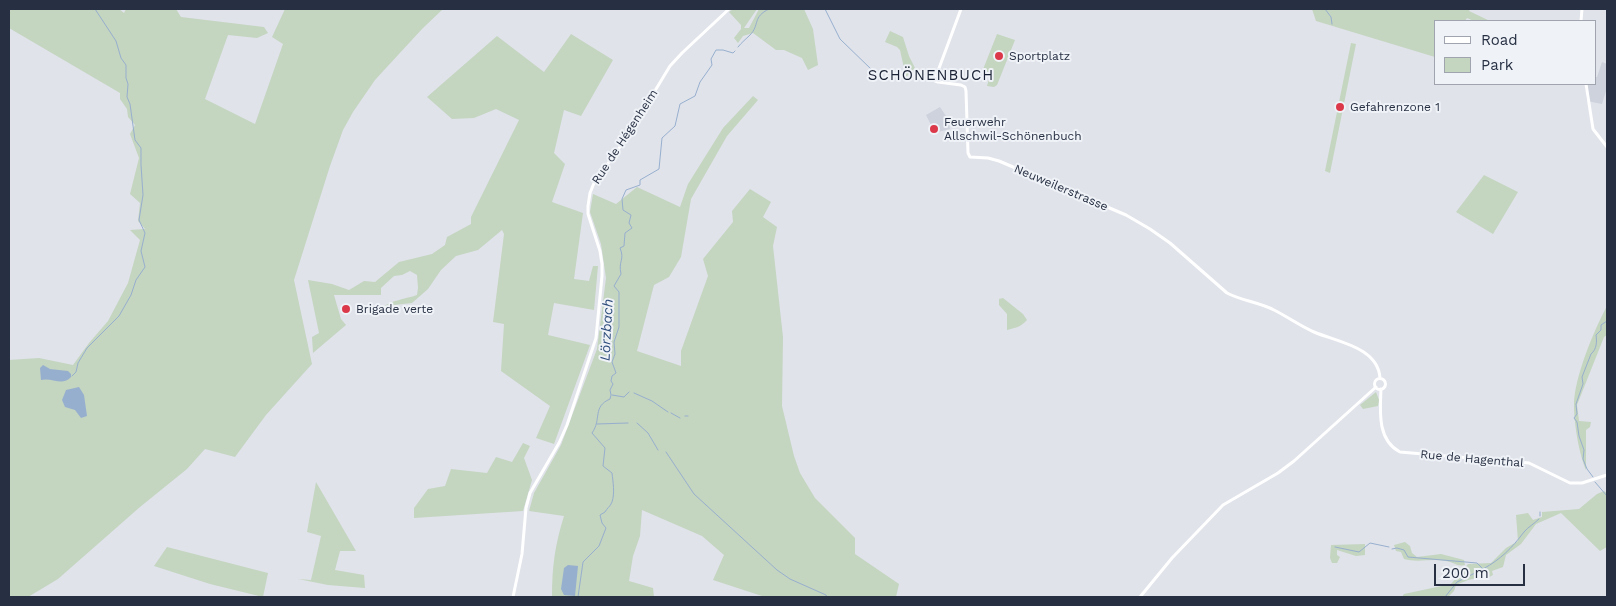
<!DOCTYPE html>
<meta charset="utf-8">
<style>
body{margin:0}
#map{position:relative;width:1616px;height:606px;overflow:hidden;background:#e0e3ea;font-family:"Work Sans",sans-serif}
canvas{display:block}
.frame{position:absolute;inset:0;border:10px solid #273043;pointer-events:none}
.legend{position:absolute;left:1434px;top:20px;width:162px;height:65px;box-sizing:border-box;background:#eff2f7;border:1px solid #9fa4af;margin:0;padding:6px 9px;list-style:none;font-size:15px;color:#273043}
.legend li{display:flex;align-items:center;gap:10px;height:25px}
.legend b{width:25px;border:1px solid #9fa4af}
.scale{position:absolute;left:1434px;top:564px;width:91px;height:22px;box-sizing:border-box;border:2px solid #273043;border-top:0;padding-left:6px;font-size:15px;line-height:18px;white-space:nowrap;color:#273043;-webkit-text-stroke:4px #eff2f7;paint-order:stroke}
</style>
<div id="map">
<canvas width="1616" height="606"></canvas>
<div class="frame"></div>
<ul class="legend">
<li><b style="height:6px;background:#fff"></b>Road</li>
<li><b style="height:14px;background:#c4d5c0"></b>Park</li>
</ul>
<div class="scale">200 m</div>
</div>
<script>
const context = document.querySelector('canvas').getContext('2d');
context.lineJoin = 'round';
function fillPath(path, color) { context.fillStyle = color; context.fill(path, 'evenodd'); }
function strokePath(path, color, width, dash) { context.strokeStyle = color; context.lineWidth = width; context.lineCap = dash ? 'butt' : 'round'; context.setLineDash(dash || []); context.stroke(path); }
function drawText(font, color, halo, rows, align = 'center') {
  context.font = font + ' "Work Sans",sans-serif'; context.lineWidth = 4; context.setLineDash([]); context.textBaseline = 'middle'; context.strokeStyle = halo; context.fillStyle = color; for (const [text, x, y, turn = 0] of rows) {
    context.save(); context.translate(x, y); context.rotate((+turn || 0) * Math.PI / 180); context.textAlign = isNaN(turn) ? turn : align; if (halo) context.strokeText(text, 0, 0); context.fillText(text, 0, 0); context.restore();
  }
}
const built = new Path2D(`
 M 1602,62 L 1607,64 L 1607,88 L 1602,104 L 1587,101 L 1585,84 L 1595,84 L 1595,77 L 1597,77 Z
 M 940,107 L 948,119 L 950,129 L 938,132 L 937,124 L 932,127 L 926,115 Z`);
const green = new Path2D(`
 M 9,9 L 119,9 L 124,13 L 126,9 L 176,9 L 181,17 L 264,27 L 268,33 L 257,38 L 228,35 L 205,99 L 255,124 L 283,44 L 272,37 L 285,9 L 443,9 L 422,29 L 375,80 L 353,112 L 343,130 L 330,166 L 294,280 L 312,364 L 266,415 L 235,457 L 205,449 L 187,469 L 140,507 L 58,579 L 28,597 L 9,597 L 9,360 L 39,358 L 73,365 L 89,343 L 108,321 L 128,283 L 140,240 L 130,230 L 145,229 L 138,221 L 140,203 L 130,194 L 139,158 L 130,134 L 135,125 L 128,117 L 127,109 L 120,99 L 120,93 L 9,28 L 9,13 L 10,11 Z
 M 733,9 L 757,9 L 744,28 L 749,28 L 759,9 L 804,9 L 813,29 L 818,65 L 808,70 L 802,58 L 784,50 L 776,50 L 753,33 L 743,36 L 738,43 L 734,38 L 741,29 L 741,25 L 729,12 Z
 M 1312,9 L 1470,9 L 1469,11 L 1490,21 L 1474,21 L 1467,18 L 1465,21 L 1435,21 L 1435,57 L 1316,21 Z
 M 890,31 L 903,37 L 909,56 L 915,68 L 906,77 L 900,50 L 897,47 L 885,42 Z
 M 571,34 L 613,60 L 581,116 L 564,110 L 554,153 L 565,164 L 552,202 L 583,213 L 574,279 L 589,281 L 593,266 L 598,266 L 594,310 L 554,303 L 548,335 L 590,345 L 554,444 L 536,438 L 550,406 L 501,371 L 504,324 L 493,322 L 504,234 L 502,230 L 478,250 L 456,256 L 441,270 L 428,289 L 412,303 L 385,306 C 390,301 409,298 417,295 L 418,288 L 417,275 L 410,271 L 402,275 L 394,276 L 381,288 L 381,295 L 334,295 L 341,319 L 346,325 L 313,353 L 312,337 L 319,333 L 308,280 L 332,284 L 349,290 L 364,281 L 375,282 L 399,262 L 432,254 L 445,245 L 447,237 L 471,224 L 471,217 L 519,120 L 496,109 L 474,118 L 452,119 L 427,97 L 497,36 L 544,72 Z
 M 997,34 L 1015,40 L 997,85 L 994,87 L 987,86 L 990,75 L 982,72 Z
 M 1351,43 L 1356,44 L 1330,173 L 1325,171 Z
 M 753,96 L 758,100 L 727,136 L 691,199 L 681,257 L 669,277 L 654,285 L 637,351 L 681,366 L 681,351 L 708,276 L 703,259 L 733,222 L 732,211 L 750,189 L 771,202 L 763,217 L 777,227 L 773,246 L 783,337 L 782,406 L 794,456 L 800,473 L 815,498 L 855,538 L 855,554 L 899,584 L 896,597 L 765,597 L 713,580 L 724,555 L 702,536 L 642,510 L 640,536 L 633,556 L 629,581 L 653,588 L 654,597 L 552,597 C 552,566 555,545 564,516 L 529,511 L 534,493 L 561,445 L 597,349 L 606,278 L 601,244 L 590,212 L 593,194 L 616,204 L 637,187 L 680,207 L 688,184 L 723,128 Z
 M 1484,175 L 1518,192 L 1493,234 L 1456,212 Z
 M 1003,298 L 1023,314 L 1027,320 C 1021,327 1015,328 1007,330 L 1007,314 L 999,305 L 999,299 Z
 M 1607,306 L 1607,335 L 1604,337 L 1577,405 L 1579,421 L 1591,422 L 1590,427 L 1586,430 L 1586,470 C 1579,453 1574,424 1574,405 C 1574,378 1594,330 1607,306 Z
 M 1376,392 L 1379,400 L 1378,406 L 1363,409 L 1360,405 Z
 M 523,443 L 530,446 L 524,458 L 532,480 L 523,511 L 414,518 L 414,508 L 428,489 L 445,486 L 451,469 L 487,473 L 496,457 L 512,462 Z
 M 316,482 L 356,551 L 340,551 L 335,570 L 364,575 L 365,588 L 328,585 L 298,579 L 311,580 L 321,536 L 307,532 Z
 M 1604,491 L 1607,493 L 1607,547 L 1600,551 L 1561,513 L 1536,524 L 1521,544 L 1506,555 L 1503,567 L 1492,571 L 1493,575 C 1486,580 1480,577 1472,579 C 1467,580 1461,583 1456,585 L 1454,591 L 1448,597 L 1402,597 L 1404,594 L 1451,584 L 1468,564 L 1491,563 L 1506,548 L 1518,541 L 1516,515 L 1528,513 L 1533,520 L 1542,517 L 1542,512 L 1579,509 L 1597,494 Z
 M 1405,542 L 1410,546 L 1412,553 L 1417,557 L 1441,554 L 1464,560 L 1465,565 C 1458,567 1453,562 1446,561 C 1432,558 1418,563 1404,559 L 1401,552 L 1396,551 L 1394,545 Z
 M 1365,544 L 1365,555 L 1356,556 L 1337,550 L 1337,555 L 1340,557 L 1337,563 L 1332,563 L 1330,558 L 1331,545 Z
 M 167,547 L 268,573 L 263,597 L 210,584 L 154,566 Z`);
const water = new Path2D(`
 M 43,365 L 50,369 L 68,371 L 71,374 L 71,377 C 62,387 52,377 41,380 L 40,368 Z
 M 79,387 L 84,395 L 87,416 L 81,418 L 75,410 L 65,407 L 62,400 L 66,390 Z
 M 568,565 L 578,566 L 575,596 L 564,595 L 561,589 L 564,568 Z`);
const stream = new Path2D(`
 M 825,9 L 840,39 L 872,70
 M 1325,9 L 1331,17 L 1332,24
 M 738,47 C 742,42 746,39 750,35 C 760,25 752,17 769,9
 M 72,376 L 76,372 L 78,363 L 87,348 L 119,316 L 131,295 L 136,280 L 145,267 L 141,251 L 145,233 L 139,220 L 143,195 L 141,165 L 141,148 L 135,140 L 130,104 L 127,97 L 128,84 L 126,78 L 126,65 L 121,58 L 116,41 L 95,9
 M 634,393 L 652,401 L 668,412
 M 612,395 L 624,397 L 629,392
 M 671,413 L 680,418
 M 685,416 L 688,416
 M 637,423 L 648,433 L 658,450
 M 597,424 L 628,423
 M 666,452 L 694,494 L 777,570 L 790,579 L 826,595 L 827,597
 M 1593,477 L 1587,469 L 1583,459 L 1584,450 L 1579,436 L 1577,422 L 1574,418 L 1577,414 L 1576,404 L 1583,384 L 1582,377 L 1591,354 C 1597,349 1597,341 1596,335 L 1601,330 L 1601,325 L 1607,321
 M 1595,482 L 1607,496
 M 1540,512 L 1540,516
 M 1335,547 L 1359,552 L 1370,543 L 1389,547
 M 1392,549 L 1397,548 L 1404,550 L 1408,557 L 1477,563 L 1483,569 C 1501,559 1511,549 1524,532 C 1528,527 1534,524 1539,519
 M 578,597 L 583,562 L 599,546 L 606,528 L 602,523 L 600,515 L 605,512 C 607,508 610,507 612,502 C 615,493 613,482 612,473 L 603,466 L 605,448 L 592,433 C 602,419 592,407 610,399 L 611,395 L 610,390 L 613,384 L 611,381 L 612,376 L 616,373 L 612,362 L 615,354 L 614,342 L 619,327 L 619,292 L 614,286 L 621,274 C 618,261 625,260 620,248 L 624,246 L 625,233 L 632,228 L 629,223 L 631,215 L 623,210 L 622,199 L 626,190 L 640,185 L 640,180 L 659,169 L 662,138 L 675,126 L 680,104 L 695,96 L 700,82 L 712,65 L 711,59 L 716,50 L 723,50 L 733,53 L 735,51
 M 1445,597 L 1457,582 L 1483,569`);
const secondary = new Path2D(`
 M 961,9 L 935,79 L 935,81 L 938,82 L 961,85 L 965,87 L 966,91 L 968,153 L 970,157 L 988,158 L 999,161 L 1126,215 L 1150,229 L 1170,243 L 1227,293 C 1242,301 1259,302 1274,310 C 1288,317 1300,326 1314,332 C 1337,342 1378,347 1380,378
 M 1581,21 L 1582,9
 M 1586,84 L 1593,129 L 1607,147
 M1374.5 384a5.5 5.5 0 1 1 11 0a5.5 5.5 0 1 1-11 0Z
 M 1381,389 C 1380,411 1377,440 1400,452 L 1529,463 L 1570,483 L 1582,483 L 1607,475
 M 513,597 L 522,554 L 526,508 L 530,493 L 559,443 L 567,425 L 596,338 L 602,276 L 602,264 L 600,251 L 588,214 L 588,206 L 590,193 L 594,183 L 627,137 L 670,66 L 682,53 L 729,9
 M 1140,597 L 1172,558 L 1223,505 L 1278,473 L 1294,461 L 1376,387`);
const markers = [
 [999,56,5,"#db3849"],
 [1340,107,5,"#db3849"],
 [934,129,5,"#db3849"],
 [346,309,5,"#db3849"]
];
const poiNames = [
 ["Sportplatz",1009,56],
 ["Gefahrenzone 1",1350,107],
 ["Feuerwehr",944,122],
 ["Allschwil-Schönenbuch",944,136],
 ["Brigade verte",356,309]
];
const streetNames = [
 ["Rue de Hégenheim",625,137,-57],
 ["Neuweilerstrasse",1061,188,23],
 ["Rue de Hagenthal",1472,459,5]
];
const waterNames = [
 ["Lörzbach",607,330,-87]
];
const quarterNames = [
 ["SCHÖNENBUCH",931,76]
];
fillPath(built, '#cdd2dc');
fillPath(green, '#c4d5c0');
fillPath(water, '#97afce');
strokePath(stream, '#97afce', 1);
strokePath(secondary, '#fff', 3);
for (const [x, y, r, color] of markers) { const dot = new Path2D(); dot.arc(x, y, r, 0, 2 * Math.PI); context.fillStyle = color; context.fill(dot); strokePath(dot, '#eff2f7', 2); }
drawText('12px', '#273043', '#eff2f7', poiNames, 'left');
drawText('12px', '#273043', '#eff2f7', streetNames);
drawText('italic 14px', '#2d4c7b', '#eff2f7', waterNames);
context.letterSpacing = '1px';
drawText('15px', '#192134', '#eff2f7', quarterNames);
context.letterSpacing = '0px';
</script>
